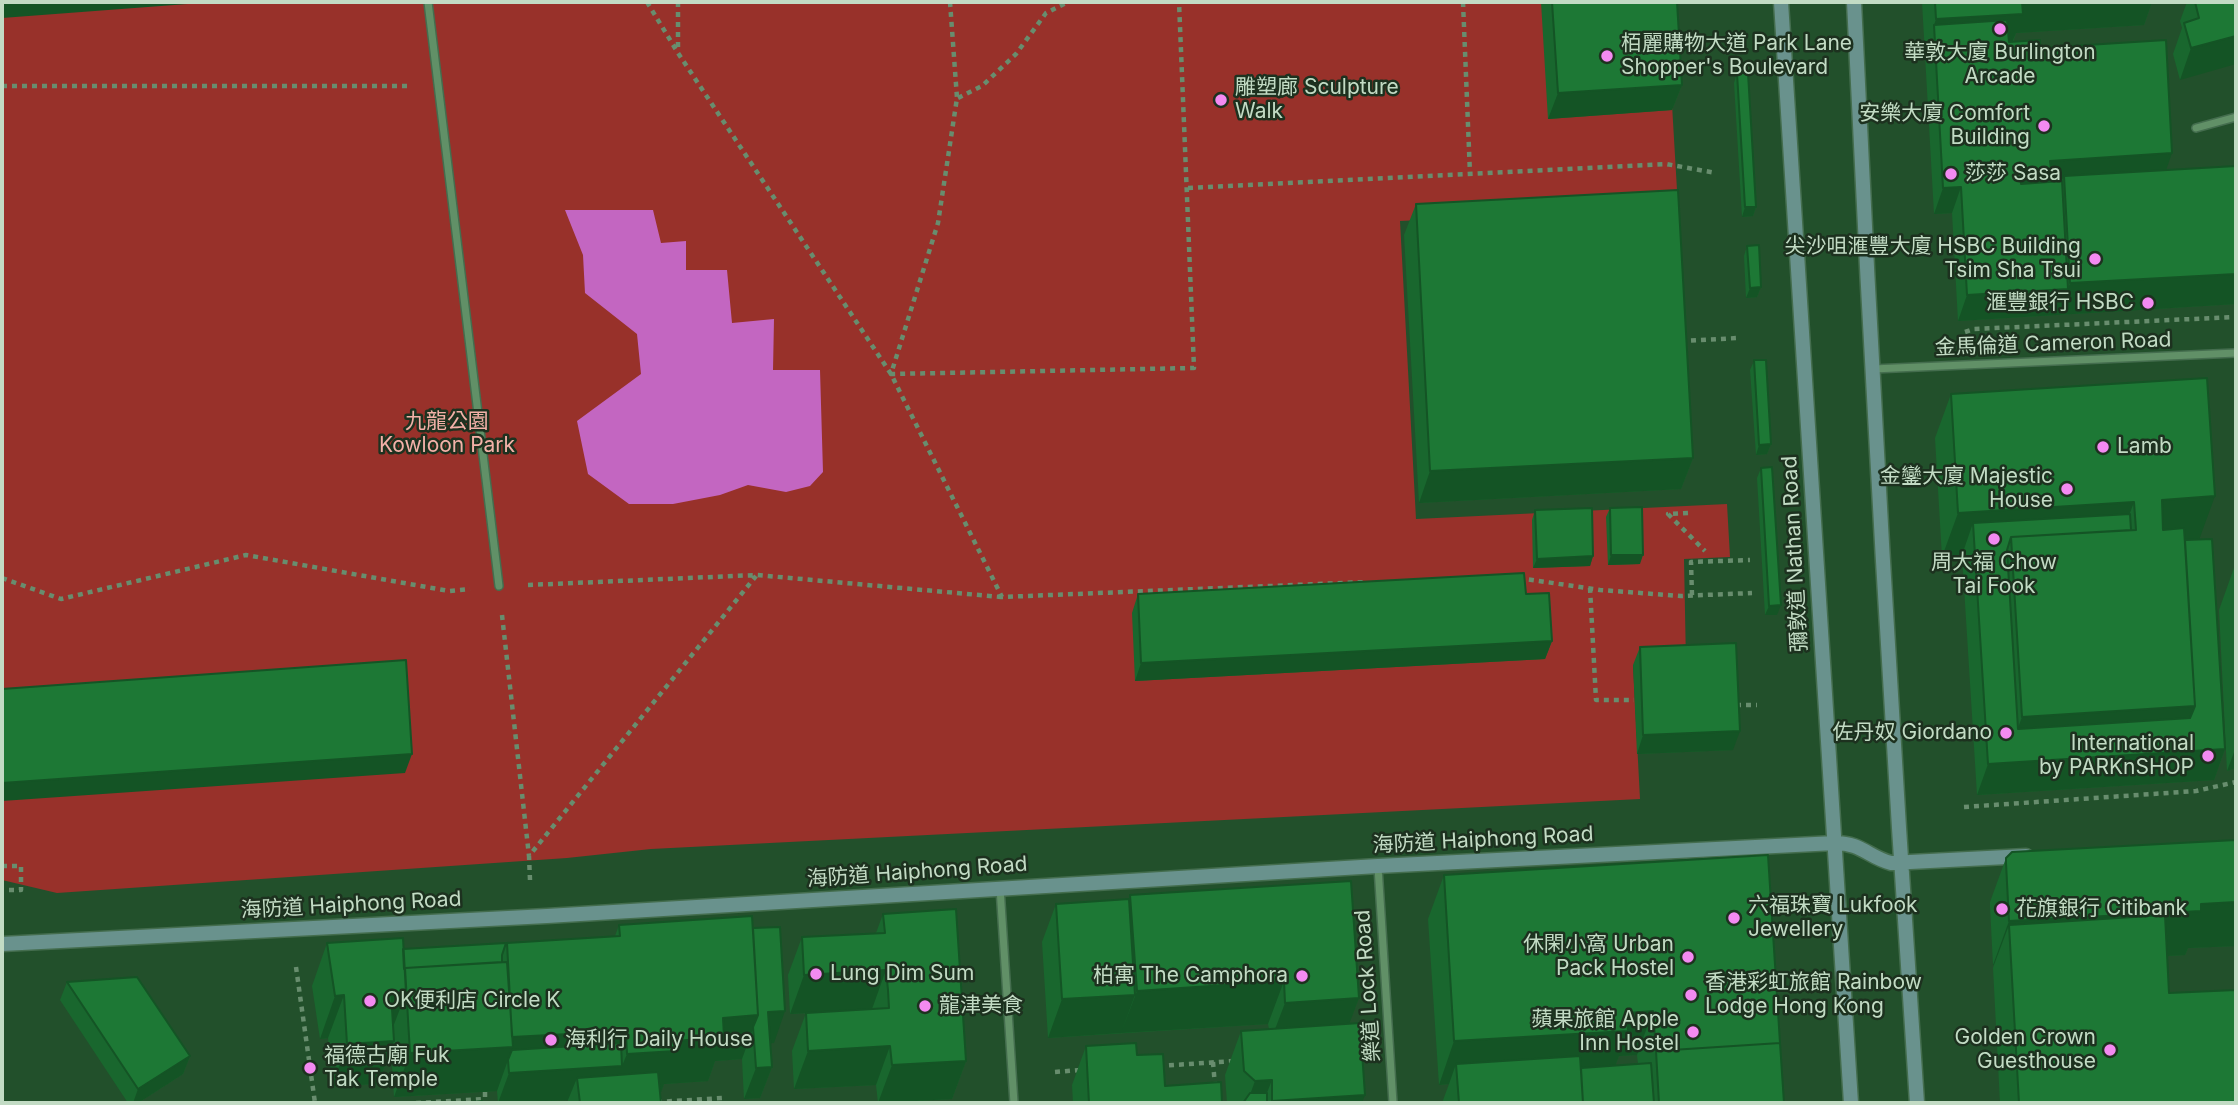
<!DOCTYPE html>
<meta charset="utf-8">
<style>
body{margin:0}
#map{position:relative;width:2238px;height:1105px;overflow:hidden;background:#22502b;font-family:Inter,sans-serif}
canvas{display:block}
.frame{position:absolute;inset:0;border:4px solid #c2dbc4;pointer-events:none}
</style>
<div id="map">
<canvas width="2238" height="1105"></canvas>
<div class="frame"></div>
</div>
<script>
const context = document.querySelector('canvas').getContext('2d');
context.lineJoin = 'round';
function fillPath(path, color) { context.fillStyle = color; context.fill(path, 'evenodd'); }
function strokePath(path, color, width, dash) { context.strokeStyle = color; context.lineWidth = width; context.lineCap = dash ? 'butt' : 'round'; context.setLineDash(dash || []); context.stroke(path); }
function drawText(font, color, halo, rows, align = 'center') {
  context.font = font + ' Inter,"Noto Sans TC",sans-serif'; context.lineWidth = 5; context.setLineDash([]); context.textBaseline = 'middle'; context.strokeStyle = halo; context.fillStyle = color; for (const [text, x, y, turn = 0] of rows) {
    context.save(); context.translate(x, y); context.rotate((+turn || 0) * Math.PI / 180); context.textAlign = isNaN(turn) ? turn : align; if (halo) context.strokeText(text, 0, 0); context.fillText(text, 0, 0); context.restore();
  }
}
const green = new Path2D(`
 M 2,2 L 1666,2 L 1678,207 L 1400,221 L 1416,519 L 1727,504 L 1730,557 L 1684,559 L 1686,663 L 1633,665 L 1640,799 L 651,849 L 567,858 L 57,893 L 2,880 Z`);
const water = new Path2D(`
 M 565,210 L 653,210 L 661,243 L 686,241 L 686,270 L 727,270 L 732,323 L 774,319 L 773,370 L 820,370 L 823,472 L 810,486 L 786,492 L 748,485 L 720,495 L 673,504 L 629,504 L 588,474 L 577,421 L 641,374 L 637,334 L 585,293 L 583,255 Z`);
const path = new Path2D(`
 M 647,2 L 678,53 L 891,374 L 1002,597 L 1367,582
 M 678,2 L 678,52
 M 950,2 L 957,98 L 938,223 L 891,374 L 1194,368 L 1179,2
 M 1463,2 L 1470,174
 M 2,86 L 409,86
 M 958,98 L 982,86 L 1016,54 L 1046,13 L 1068,2
 M 1188,188 L 1666,164 L 1716,173
 M 1965,332 L 1974,329 L 2236,317
 M 1681,341 L 1738,338
 M 1688,513 L 1668,514 L 1705,551
 M 2,578 L 61,599 L 246,555 L 449,591 L 470,589
 M 1519,578 L 1600,590 L 1681,596 L 1752,593
 M 528,585 L 757,575 L 1001,597
 M 1590,588 L 1596,700 L 1634,700
 M 1692,595 L 1691,562 L 1750,560
 M 502,615 L 529,856
 M 1736,705 L 1757,705
 M 1964,807 L 2196,791 L 2236,782
 M 2,866 L 21,866 L 21,890 L 2,890
 M 530,880 L 529,856 L 756,576
 M 296,967 L 315,1103
 M 1213,1062 L 1215,1086
 M 1159,1066 L 1234,1061
 M 1055,1072 L 1080,1070
 M 485,1092 L 485,1103
 M 657,1102 L 723,1098
 M 416,1103 L 485,1099`);
const street = new Path2D(`
 M 428,2 L 499,586
 M 2196,128 L 2236,117
 M 1873,369 L 2236,353
 M 1378,867 L 1393,1103
 M 1000,888 L 1014,1103`);
const secondary = new Path2D(`
 M 1781,2 L 1851,1103
 M 1854,2 C 1871,369 1892,736 1917,1103
 M 2,944 L 547,916 L 1378,866 L 1835,843 C 1862,843 1868,857 1891,863 L 2026,856`);
const wall = new Path2D(`
 M 1541,2 L 1677,2 L 1682,85 L 1672,110 L 1548,119 Z
 M 1922,2 L 2152,2 L 2144,25 L 2016,33 L 2013,42 L 2040,48 L 2166,170 L 2236,166 L 2236,304 L 1958,321 L 1952,213 L 1934,214 Z
 M 2187,2 L 2236,2 L 2180,80 L 2173,54 L 2182,28 L 2180,21 Z
 M 1737,73 L 1756,207 L 1753,216 L 1742,217 L 1734,83 Z
 M 1416,204 L 1693,458 L 1681,489 L 1419,503 L 1404,235 Z
 M 1747,246 L 1761,287 L 1757,297 L 1746,298 L 1744,256 Z
 M 1754,361 L 1771,444 L 1767,454 L 1756,455 L 1750,370 Z
 M 1951,394 L 2199,539 L 2225,749 L 2214,780 L 1977,795 L 1962,555 L 1942,557 L 1935,438 Z
 M 1761,468 L 1777,615 L 1765,615 L 1757,478 Z
 M 1610,508 L 1640,564 L 1608,565 L 1606,517 Z
 M 1535,510 L 1593,556 L 1590,566 L 1533,568 L 1532,520 Z
 M 2235,565 L 2236,565 L 2236,768 L 2227,771 L 2219,610 Z
 M 1138,594 L 1526,594 L 1552,641 L 1545,659 L 1135,681 L 1132,613 Z
 M 1640,647 L 1733,750 L 1637,754 L 1633,665 Z
 M 2236,840 L 2236,946 L 2188,948 L 2185,955 L 2167,956 L 2169,993 L 2236,1103 L 2000,1103 L 1993,968 L 1994,965 L 1993,965 L 1990,907 L 1990,902 L 2006,858 Z
 M 1768,855 L 1784,1103 L 1442,1103 L 1449,1084 L 1439,1085 L 1428,919 L 1444,875 ZM 1637,1055 L 1638,1064 L 1615,1066 L 1619,1056 Z
 M 1130,895 L 1359,998 L 1349,1023 L 1362,1103 L 1227,1103 L 1225,1075 L 1241,1031 L 1269,1029 L 1268,1024 L 1048,1038 L 1042,942 L 1056,904 L 1129,899 Z
 M 883,914 L 966,1061 L 952,1099 L 878,1103 L 876,1085 L 794,1089 L 792,1051 L 806,1013 L 872,1009 L 790,1014 L 788,975 L 802,937 L 876,933 Z
 M 619,925 L 753,928 L 774,1043 L 770,1043 L 772,1067 L 760,1098 L 744,1099 L 742,1059 L 715,1061 L 708,1081 L 664,1084 L 660,1094 L 661,1103 L 567,1103 L 568,1100 L 498,1103 L 497,1091 L 394,1097 L 391,1050 L 378,1084 L 332,1086 L 328,1038 L 320,1039 L 312,986 L 327,943 L 403,949 L 615,936 Z
 M 67,982 L 190,1056 L 183,1074 L 138,1103 L 128,1103 L 60,1000 Z
 M 1086,1046 L 1137,1055 L 1165,1086 L 1222,1103 L 1073,1103 L 1072,1085 Z`);
const shadedWall = new Path2D(`
 M 2,2 L 214,2 L 2,18 Z
 M 2022,2 L 2152,2 L 2144,25 L 2016,33 L 2011,45 L 1934,25 L 1936,19 Z
 M 2236,36 L 2236,64 L 2180,80 L 2191,48 Z
 M 1682,85 L 1672,110 L 1548,119 L 1558,93 Z
 M 2172,153 L 2163,179 L 2064,176 L 2060,185 L 2011,198 L 2021,172 L 2050,161 Z
 M 1961,187 L 1952,213 L 1934,214 L 1943,188 Z
 M 1745,207 L 1756,207 L 1753,216 L 1742,217 Z
 M 2236,274 L 2236,304 L 1958,321 L 1967,295 L 2068,289 L 2070,283 Z
 M 1761,287 L 1757,297 L 1746,298 L 1750,288 Z
 M 1771,444 L 1767,454 L 1756,455 L 1759,445 Z
 M 1693,458 L 1681,489 L 1419,503 L 1430,471 Z
 M 2215,496 L 2199,540 L 2146,544 L 2162,500 Z
 M 2134,502 L 2119,543 L 2011,537 L 1973,523 L 1962,555 L 1942,557 L 1958,513 Z
 M 1611,555 L 1643,555 L 1640,564 L 1608,565 Z
 M 1593,556 L 1590,566 L 1533,568 L 1537,559 Z
 M 1781,605 L 1777,615 L 1765,615 L 1769,606 Z
 M 1552,641 L 1545,659 L 1135,681 L 1141,663 Z
 M 2195,706 L 2179,750 L 2006,761 L 2022,717 Z
 M 1740,731 L 1733,750 L 1637,754 L 1643,735 Z
 M 2236,747 L 2236,768 L 2227,771 Z
 M 2225,749 L 2214,780 L 1977,795 L 1988,764 Z
 M 412,754 L 405,773 L 2,801 L 2,783 Z
 M 2236,902 L 2236,946 L 2188,948 L 2185,955 L 2011,964 L 2009,925 L 1994,965 L 1993,965 L 2009,921 L 2201,904 Z
 M 886,970 L 872,1009 L 790,1014 L 804,975 Z
 M 1284,981 L 1268,1024 L 1121,1033 L 1137,991 Z
 M 391,993 L 406,993 L 390,1035 Z
 M 344,995 L 328,1038 L 320,1039 L 335,996 Z
 M 1135,995 L 1121,1033 L 1048,1038 L 1062,999 Z
 M 1359,998 L 1343,1040 L 1269,1045 L 1285,1003 Z
 M 785,1011 L 774,1043 L 757,1044 L 768,1012 Z
 M 1653,1011 L 1637,1055 L 1619,1056 L 1612,1074 L 1456,1064 L 1449,1084 L 1439,1085 L 1454,1041 L 1627,1013 Z
 M 758,1015 L 742,1059 L 715,1061 L 708,1081 L 664,1084 L 660,1095 L 577,1078 L 568,1100 L 498,1103 L 509,1073 L 508,1060 L 497,1091 L 394,1097 L 410,1053 L 512,1037 L 626,1031 L 613,1067 L 622,1066 L 627,1054 L 675,1041 L 723,1018 Z
 M 394,1041 L 378,1084 L 332,1086 L 347,1044 Z
 M 890,1046 L 876,1085 L 794,1089 L 808,1051 Z
 M 190,1056 L 183,1074 L 138,1103 L 133,1103 L 138,1089 Z
 M 966,1061 L 952,1099 L 878,1103 L 892,1065 Z
 M 772,1067 L 760,1098 L 744,1099 L 756,1068 Z
 M 1272,1080 L 1263,1103 L 1247,1103 L 1255,1081 Z
 M 1365,1095 L 1362,1103 L 1272,1103 L 1272,1101 Z`);
const building = new Path2D(`
 M 1552,2 L 1677,2 L 1682,85 L 1558,93 Z
 M 1935,2 L 2026,2 L 2022,2 L 2023,14 L 1936,19 Z
 M 2195,2 L 2236,2 L 2236,36 L 2191,48 L 2184,23 L 2199,18 Z
 M 2007,20 L 2009,42 L 2040,40 L 2040,48 L 2166,40 L 2172,153 L 2050,161 L 2051,170 L 2021,172 L 2021,184 L 2062,181 L 2068,289 L 1967,295 L 1961,187 L 1943,188 L 1934,25 Z
 M 1737,73 L 1748,73 L 1756,207 L 1745,207 Z
 M 2236,166 L 2236,274 L 2070,283 L 2064,176 Z
 M 1678,190 L 1693,458 L 1430,471 L 1416,204 Z
 M 1759,245 L 1761,287 L 1750,288 L 1747,246 Z
 M 1754,360 L 1766,360 L 1771,444 L 1759,445 Z
 M 2207,378 L 2215,496 L 2162,500 L 2163,530 L 2184,528 L 2195,706 L 2022,717 L 2011,537 L 2136,530 L 2134,502 L 1958,513 L 1951,394 Z
 M 1772,467 L 1781,605 L 1769,606 L 1761,468 Z
 M 1642,507 L 1643,555 L 1611,555 L 1610,508 Z
 M 1592,508 L 1593,556 L 1537,559 L 1535,510 Z
 M 2130,514 L 2131,530 L 2011,537 L 2007,550 L 2018,729 L 2190,718 L 2195,706 L 2185,540 L 2212,539 L 2225,749 L 1988,764 L 1973,523 Z
 M 2235,565 L 2236,565 L 2236,593 Z
 M 1524,573 L 1526,594 L 1549,593 L 1552,641 L 1141,663 L 1138,594 Z
 M 1736,643 L 1740,731 L 1643,735 L 1640,647 Z
 M 406,660 L 412,754 L 2,783 L 2,689 Z
 M 2236,840 L 2236,902 L 2201,904 L 2201,911 L 2009,921 L 2006,863 L 2006,858 L 2012,852 Z
 M 1768,855 L 1780,1043 L 1656,1051 L 1653,1011 L 1627,1013 L 1628,1031 L 1454,1041 L 1444,875 Z
 M 1351,881 L 1359,998 L 1285,1003 L 1284,981 L 1137,991 L 1130,895 Z
 M 1129,899 L 1135,995 L 1062,999 L 1056,904 Z
 M 956,909 L 966,1061 L 892,1065 L 890,1046 L 808,1051 L 806,1013 L 889,1008 L 888,990 L 886,970 L 804,975 L 802,937 L 885,933 L 883,914 Z
 M 2165,915 L 2169,993 L 2236,990 L 2236,1103 L 2019,1103 L 2009,925 Z
 M 752,916 L 758,1015 L 723,1018 L 724,1037 L 675,1041 L 676,1051 L 627,1054 L 626,1031 L 512,1037 L 507,943 L 620,936 L 619,925 Z
 M 780,927 L 785,1011 L 768,1012 L 772,1067 L 756,1068 L 753,1027 L 758,1015 L 753,928 Z
 M 403,938 L 406,993 L 391,993 L 394,1041 L 347,1044 L 344,995 L 335,996 L 327,943 Z
 M 506,943 L 502,955 L 502,962 L 405,968 L 404,969 L 403,949 Z
 M 507,962 L 513,1047 L 410,1053 L 405,968 Z
 M 137,977 L 190,1056 L 138,1089 L 67,982 Z
 M 1360,1023 L 1365,1095 L 1272,1101 L 1272,1080 L 1255,1081 L 1244,1071 L 1241,1031 Z
 M 621,1043 L 622,1066 L 509,1073 L 508,1060 L 512,1050 Z
 M 1136,1043 L 1137,1055 L 1163,1054 L 1165,1086 L 1221,1082 L 1222,1103 L 1089,1103 L 1086,1046 Z
 M 1780,1043 L 1784,1103 L 1659,1103 L 1656,1051 Z
 M 1580,1056 L 1583,1103 L 1459,1103 L 1456,1064 Z
 M 1651,1063 L 1654,1103 L 1583,1103 L 1581,1068 Z
 M 658,1072 L 661,1103 L 580,1103 L 577,1078 Z
 M 1250,1093 L 1267,1093 L 1267,1103 L 1243,1103 Z
 M 482,1101 L 482,1103 L 464,1103 Z`);
const markers = [
 [2000,29,7,"#f38af1"],
 [1607,56,7,"#f38af1"],
 [1221,100,7,"#f38af1"],
 [2044,126,7,"#f38af1"],
 [1951,174,7,"#f38af1"],
 [2095,259,7,"#f38af1"],
 [2148,303,7,"#f38af1"],
 [2103,447,7,"#f38af1"],
 [2067,489,7,"#f38af1"],
 [1994,539,7,"#f38af1"],
 [2006,733,7,"#f38af1"],
 [2208,756,7,"#f38af1"],
 [2002,909,7,"#f38af1"],
 [1734,918,7,"#f38af1"],
 [1688,957,7,"#f38af1"],
 [816,974,7,"#f38af1"],
 [1302,976,7,"#f38af1"],
 [1691,995,7,"#f38af1"],
 [370,1001,7,"#f38af1"],
 [925,1006,7,"#f38af1"],
 [1693,1032,7,"#f38af1"],
 [551,1040,7,"#f38af1"],
 [2110,1050,7,"#f38af1"],
 [310,1068,7,"#f38af1"]
];
const poiNames = [
 ["栢麗購物大道 Park Lane",1621,44],
 ["Shopper's Boulevard",1621,68],
 ["華敦大廈 Burlington",2000,53,"center"],
 ["Arcade",2000,77,"center"],
 ["雕塑廊 Sculpture",1235,88],
 ["Walk",1235,112],
 ["安樂大廈 Comfort",2030,114,"right"],
 ["Building",2030,138,"right"],
 ["莎莎 Sasa",1965,174],
 ["尖沙咀滙豐大廈 HSBC Building",2081,247,"right"],
 ["Tsim Sha Tsui",2081,271,"right"],
 ["滙豐銀行 HSBC",2134,303,"right"],
 ["Lamb",2117,447],
 ["金鑾大廈 Majestic",2053,477,"right"],
 ["House",2053,501,"right"],
 ["周大福 Chow",1994,563,"center"],
 ["Tai Fook",1994,587,"center"],
 ["佐丹奴 Giordano",1992,733,"right"],
 ["International",2194,744,"right"],
 ["by PARKnSHOP",2194,768,"right"],
 ["六福珠寶 Lukfook",1748,906],
 ["Jewellery",1748,930],
 ["花旗銀行 Citibank",2016,909],
 ["休閑小窩 Urban",1674,945,"right"],
 ["Pack Hostel",1674,969,"right"],
 ["Lung Dim Sum",830,974],
 ["柏寓 The Camphora",1288,976,"right"],
 ["香港彩虹旅館 Rainbow",1705,983],
 ["Lodge Hong Kong",1705,1007],
 ["OK便利店 Circle K",384,1001],
 ["龍津美食",939,1006],
 ["蘋果旅館 Apple",1679,1020,"right"],
 ["Inn Hostel",1679,1044,"right"],
 ["Golden Crown",2096,1038,"right"],
 ["Guesthouse",2096,1062,"right"],
 ["海利行 Daily House",565,1040],
 ["福德古廟 Fuk",324,1056],
 ["Tak Temple",324,1080]
];
const streetNames = [
 ["金馬倫道 Cameron Road",2053,344,-2],
 ["彌敦道 Nathan Road",1795,554,-93],
 ["海防道 Haiphong Road",1483,840,-3],
 ["海防道 Haiphong Road",917,872,-4],
 ["海防道 Haiphong Road",351,905,-3],
 ["樂道 Lock Road",1368,986,-94]
];
const parkNames = [
 ["九龍公園",447,422],
 ["Kowloon Park",447,446]
];
fillPath(green, '#98312a');
fillPath(water, '#c366c1');
strokePath(street, '#446d4e', 10);
strokePath(secondary, '#446d4e', 17);
strokePath(path, '#688d6e', 4.5, [5, 5]);
strokePath(street, '#619067', 7);
strokePath(secondary, '#69928d', 14);
fillPath(wall, '#19672e');
fillPath(shadedWall, '#145425');
fillPath(building, '#1d7835');
strokePath(building, '#145425', 2);
for (const [x, y, r, color] of markers) { const dot = new Path2D(); dot.arc(x, y, r, 0, 2 * Math.PI); context.fillStyle = color; context.fill(dot); strokePath(dot, '#1d311f', 2.5); }
drawText('21px', '#c2dbc4', '#1d311f', poiNames, 'left');
drawText('21px', '#c2dbc4', '#1d311f', streetNames);
drawText('21px', '#f3b1a8', '#1d311f', parkNames);
</script>
